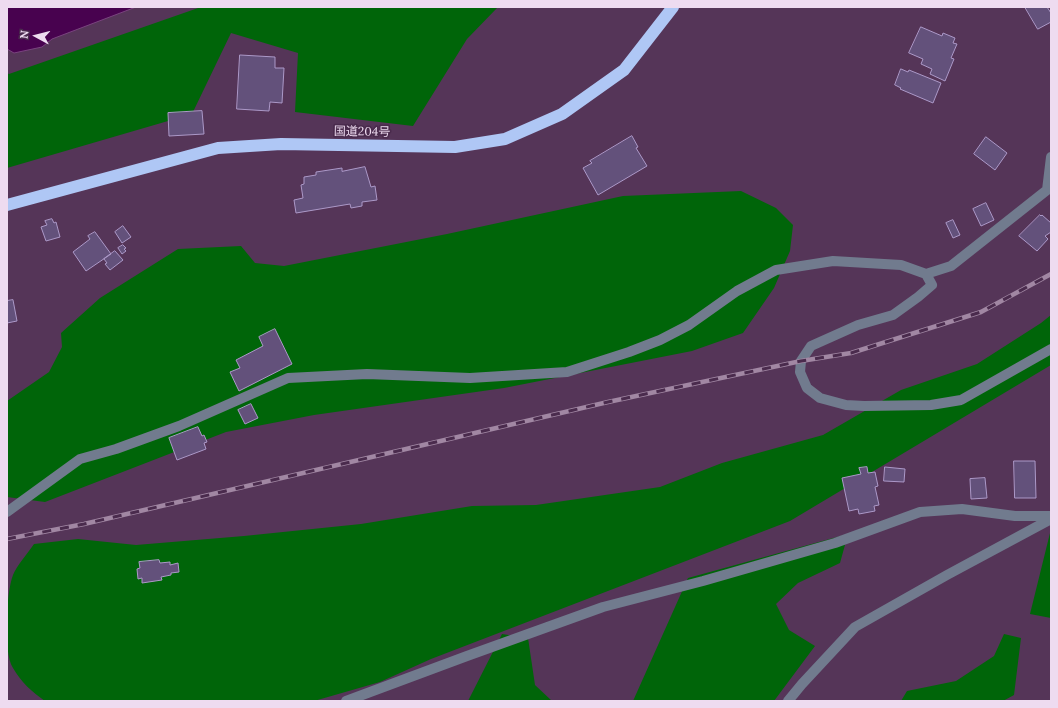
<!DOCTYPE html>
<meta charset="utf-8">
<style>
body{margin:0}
#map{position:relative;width:1058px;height:708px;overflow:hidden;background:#553558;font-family:Lora,serif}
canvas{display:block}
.frame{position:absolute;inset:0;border:8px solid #eedbf0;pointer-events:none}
.north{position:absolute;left:16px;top:16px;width:40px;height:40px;-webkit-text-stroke:3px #4a2b4d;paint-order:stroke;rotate:277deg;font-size:11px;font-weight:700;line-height:16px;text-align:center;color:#eedbf0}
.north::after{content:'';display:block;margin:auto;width:14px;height:18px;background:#eedbf0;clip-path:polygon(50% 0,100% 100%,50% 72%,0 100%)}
</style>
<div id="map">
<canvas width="1058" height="708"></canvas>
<div class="frame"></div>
<div class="north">N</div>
</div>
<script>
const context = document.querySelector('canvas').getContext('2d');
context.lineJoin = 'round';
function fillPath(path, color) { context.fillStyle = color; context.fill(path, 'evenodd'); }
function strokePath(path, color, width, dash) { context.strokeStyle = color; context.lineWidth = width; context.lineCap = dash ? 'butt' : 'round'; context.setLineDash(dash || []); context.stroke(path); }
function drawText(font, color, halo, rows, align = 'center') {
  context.font = font + ' Lora,"Noto Sans JP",serif'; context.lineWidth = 3.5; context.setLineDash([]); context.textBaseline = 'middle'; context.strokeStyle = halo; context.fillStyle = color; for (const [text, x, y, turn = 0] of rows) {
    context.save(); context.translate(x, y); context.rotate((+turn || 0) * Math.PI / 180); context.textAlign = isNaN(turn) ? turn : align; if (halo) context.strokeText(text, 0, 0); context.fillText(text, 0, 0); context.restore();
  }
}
const green = new Path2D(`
 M 201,7 L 498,7 L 467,39 L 413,126 L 295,112 L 298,53 L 231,33 L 192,114 L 7,168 L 7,73 L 9,74 Z
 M 741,191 L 776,208 L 793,225 L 790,251 L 774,288 L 743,333 L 692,351 L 504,388 L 314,415 L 226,432 L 45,502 L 7,497 L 7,401 L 49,372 L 62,347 L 61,333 L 100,298 L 178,249 L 241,246 L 255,263 L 284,266 L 447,234 L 623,196 Z
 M 1051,315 L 1051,365 L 790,521 L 431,659 L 380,682 L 314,701 L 45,701 C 32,692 21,682 13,668 C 3,652 6,593 13,575 C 17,565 28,553 34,544 L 78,539 L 136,545 L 244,536 L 361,524 L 472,506 L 536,505 L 660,487 L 722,463 L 823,435 L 901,390 L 977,364 L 1041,323 Z
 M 1051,529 L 1051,618 L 1030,614 Z
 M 848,534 L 840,563 L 798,583 L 776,604 L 789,630 L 815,646 L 774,701 L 633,701 L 688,578 Z
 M 502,634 L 528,638 L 535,685 L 552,701 L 468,701 Z
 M 1004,634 L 1021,638 L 1014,695 L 1003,701 L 901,701 L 907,691 L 956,681 L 994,656 Z`);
const water = new Path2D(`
 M 7,7 L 136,7 L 52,39 L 42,47 L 14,53 L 7,49 Z`);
const building = new Path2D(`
 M 1025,7 L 1047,7 L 1051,13 L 1051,22 L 1038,29 Z
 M 921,27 L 942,36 L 943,33 L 955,38 L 953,43 L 957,44 L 951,58 L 954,59 L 945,81 L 930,74 L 932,69 L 921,64 L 923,59 L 909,53 Z
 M 240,55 L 275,57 L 275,68 L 284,68 L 282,103 L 270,102 L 269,111 L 237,109 Z
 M 901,69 L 908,72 L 909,70 L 941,83 L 933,103 L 900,89 L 901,88 L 895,85 Z
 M 202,111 L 204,134 L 169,136 L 168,113 Z
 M 632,136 L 638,147 L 636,148 L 647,166 L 598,195 L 583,168 L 592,163 L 590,161 Z
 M 986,137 L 1007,153 L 995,170 L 974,154 Z
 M 365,167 L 371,187 L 375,186 L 377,200 L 362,202 L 362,206 L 351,208 L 350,204 L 296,213 L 294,200 L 303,198 L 301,185 L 304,184 L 304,177 L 316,175 L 316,172 L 342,168 L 342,171 Z
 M 986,203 L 994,220 L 981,226 L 973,209 Z
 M 1040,215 L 1041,216 L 1042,215 L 1051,223 L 1051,232 L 1045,236 L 1048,239 L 1037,251 L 1019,236 Z
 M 52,219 L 54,223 L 56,222 L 60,237 L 46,241 L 41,227 L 47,225 L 45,221 Z
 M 953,220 L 960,235 L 953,238 L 946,223 Z
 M 123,226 L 131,237 L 122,243 L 115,232 Z
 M 95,232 L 111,254 L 86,271 L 73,252 L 90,239 L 88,236 Z
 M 123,245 L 126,248 L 124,249 L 126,251 L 122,254 L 118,248 Z
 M 115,251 L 123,260 L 110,270 L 105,264 L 107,263 L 104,259 Z
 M 13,300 L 17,321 L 7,323 L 7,301 Z
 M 275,329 L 292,364 L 239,391 L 230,372 L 240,368 L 236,360 L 263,346 L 259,337 Z
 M 251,404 L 258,418 L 245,424 L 238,410 Z
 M 198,427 L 202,436 L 204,435 L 207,442 L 204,443 L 206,449 L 177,460 L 169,438 Z
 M 1014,461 L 1035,461 L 1036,498 L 1015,498 Z
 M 867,467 L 868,473 L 875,472 L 878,486 L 875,487 L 879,505 L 874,506 L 875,511 L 859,514 L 858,509 L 849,511 L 842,478 L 861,474 L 859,468 Z
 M 885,467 L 905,469 L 904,482 L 884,481 Z
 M 985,478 L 987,498 L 971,499 L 970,479 Z
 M 159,560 L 160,563 L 170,562 L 170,565 L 178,563 L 179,572 L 171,573 L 171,575 L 161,577 L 162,580 L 142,583 L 142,578 L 138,579 L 137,569 L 140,568 L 139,562 Z`);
const minor = new Path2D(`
 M 1047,190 L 1051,157
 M 926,274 L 932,285 L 918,297 L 893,315 L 858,325 L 811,346 L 801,361 L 800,372 L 807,388 L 820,398 L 846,405 L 864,406 L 931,405 L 961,400 L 1051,349
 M 7,512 L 80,459 L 116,449 L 179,426 L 288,378 L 367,374 L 470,378 L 567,372 L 629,352 L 660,340 L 689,325 L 737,291 L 776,270 L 833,261 L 901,265 L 926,274 L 951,266 L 1047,190 L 1051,185
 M 346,701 L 467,656 L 603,607 L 703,581 L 835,543 L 920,512 L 962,509 L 1015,516 L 1051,516
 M 788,701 L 802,684 L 855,627 L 947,575 L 1051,519`);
const highway = new Path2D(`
 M 7,205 L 218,148 L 281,144 L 455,147 L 505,139 L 562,114 L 624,70 L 673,7`);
const rail = new Path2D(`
 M 7,539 L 84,524 L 608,402 L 801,361 L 851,353 L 981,312 L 1051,274`);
const streetNames = [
 ["国道204号",362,132,1]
];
fillPath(green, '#006509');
fillPath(water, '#48024f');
strokePath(water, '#7a437f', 1);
fillPath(building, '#63517b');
strokePath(building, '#ac99c8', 1);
strokePath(minor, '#717b8e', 10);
strokePath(highway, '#afc7f5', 12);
strokePath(rail, '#a187a3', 4.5);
strokePath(rail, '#4a2b4d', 3, [9]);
drawText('12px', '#eedbf0', '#4a2b4d', streetNames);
</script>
